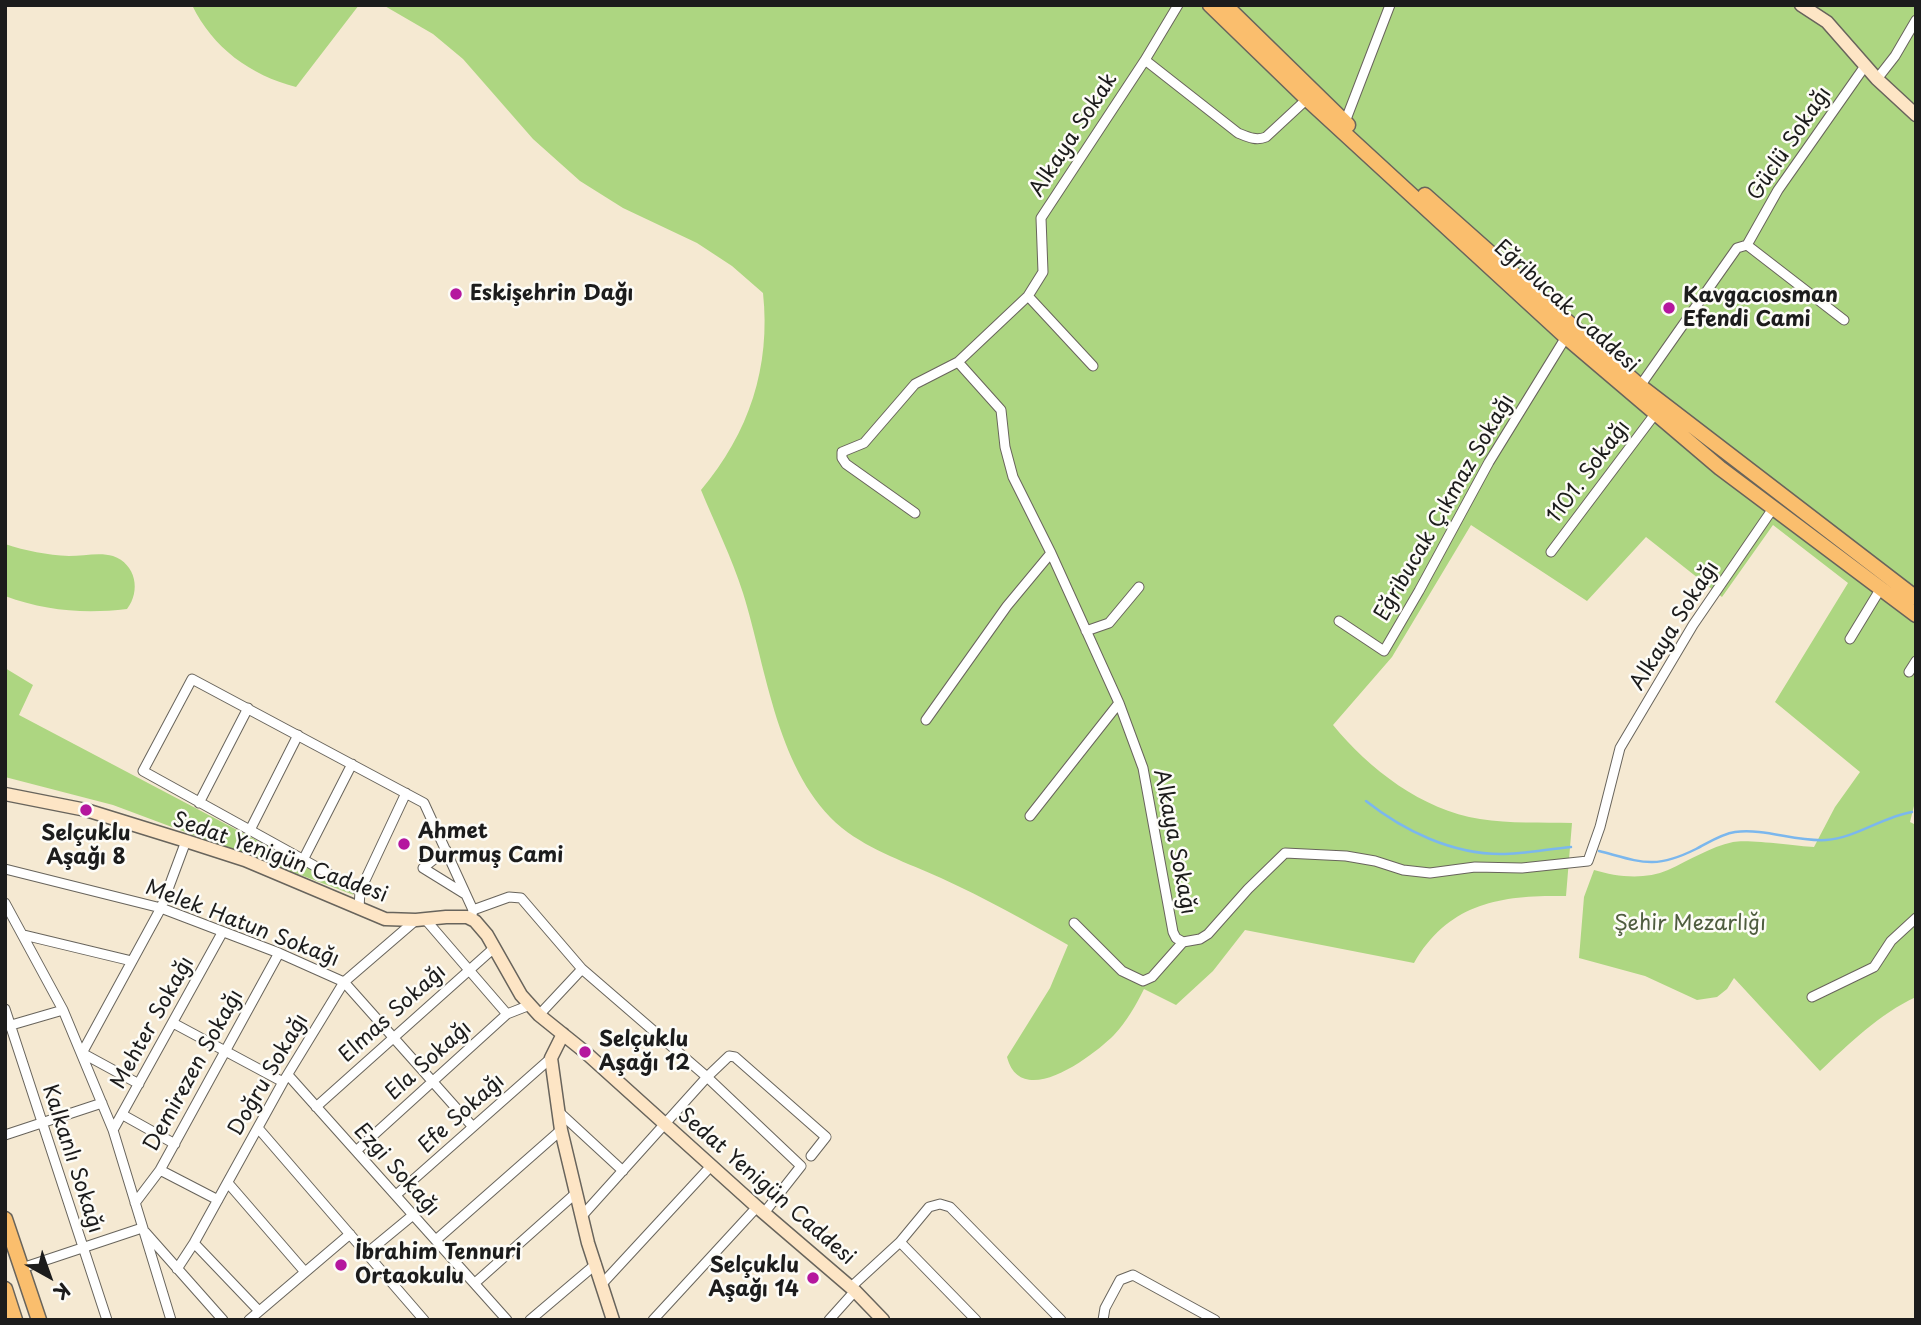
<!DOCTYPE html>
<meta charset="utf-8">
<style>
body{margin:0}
#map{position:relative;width:1921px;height:1325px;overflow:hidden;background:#f5e9d2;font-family:"Playpen Sans",sans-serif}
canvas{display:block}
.frame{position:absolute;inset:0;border:7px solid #1c1c1c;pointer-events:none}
.north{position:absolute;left:14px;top:1241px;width:70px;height:70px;-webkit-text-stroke:5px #fdfcf7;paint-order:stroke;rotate:140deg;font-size:19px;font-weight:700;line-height:28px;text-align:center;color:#1c1c1c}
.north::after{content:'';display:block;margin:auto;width:24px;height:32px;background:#1c1c1c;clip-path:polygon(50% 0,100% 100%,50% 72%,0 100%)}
</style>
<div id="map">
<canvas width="1921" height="1325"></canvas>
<div class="frame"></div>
<div class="north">K</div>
</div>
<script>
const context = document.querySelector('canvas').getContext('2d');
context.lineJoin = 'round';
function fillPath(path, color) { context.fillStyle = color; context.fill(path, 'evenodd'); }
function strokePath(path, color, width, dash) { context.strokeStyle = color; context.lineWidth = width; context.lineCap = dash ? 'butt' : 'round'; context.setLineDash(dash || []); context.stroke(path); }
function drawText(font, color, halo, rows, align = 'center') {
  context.font = font + ' "Playpen Sans",sans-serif'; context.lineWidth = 5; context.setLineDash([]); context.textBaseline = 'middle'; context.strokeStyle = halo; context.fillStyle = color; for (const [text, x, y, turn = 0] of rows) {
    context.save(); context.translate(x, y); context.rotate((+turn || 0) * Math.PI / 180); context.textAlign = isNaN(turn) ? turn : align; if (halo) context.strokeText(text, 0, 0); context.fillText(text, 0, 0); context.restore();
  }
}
const green = new Path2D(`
 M 192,5 L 359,5 L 296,87 C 250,75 213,48 192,5 Z
 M 383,5 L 1916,5 L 1916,798 L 1910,822 L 1916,825 L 1916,997 C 1879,1014 1849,1044 1820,1071 L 1734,978 L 1727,989 L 1717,997 L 1697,1000 L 1645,976 L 1579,958 L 1584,897 L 1594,870 C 1617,877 1645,880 1668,870 C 1690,860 1710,847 1733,842 C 1749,839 1795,846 1814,847 L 1835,807 L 1860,772 L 1775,702 L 1848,583 L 1773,525 L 1722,597 L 1646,537 L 1587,601 L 1471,525 L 1392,657 L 1333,725 C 1369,769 1422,810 1480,819 C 1510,824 1542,822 1572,823 L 1566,896 C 1502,895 1449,902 1414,963 L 1245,930 L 1213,971 L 1176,1005 L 1144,989 C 1136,1005 1127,1021 1114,1035 C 1093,1056 1021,1111 1007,1057 L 1050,988 L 1068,945 C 1026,921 985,898 941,878 C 908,863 871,851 842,828 C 777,774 767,670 743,593 C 732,558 715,524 701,490 C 749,433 771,367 763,293 L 732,266 L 697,243 L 623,208 L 580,181 L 533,139 L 463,59 L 433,34 Z
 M 5,544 C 26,551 47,555 69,556 C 83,556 100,552 113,556 C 136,564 141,591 127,609 C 85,614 45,611 5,596 Z
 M 5,668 L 33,685 L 19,715 L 349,889 L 354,895 L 113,805 L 5,777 Z`);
const stream = new Path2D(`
 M 1366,801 C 1404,831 1452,854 1501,854 C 1524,854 1548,849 1571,847
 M 1599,851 C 1641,862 1654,870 1696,849 C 1708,843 1721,834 1735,832 C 1765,828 1796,842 1826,840 C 1856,838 1882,817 1912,812`);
const street = new Path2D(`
 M 1145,60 L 1178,5
 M 1877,79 L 1895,56 L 1916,20
 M 1345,122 L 1390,5
 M 1028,296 L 1093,366
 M 1844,320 L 1747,245 L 1778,190 L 1865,66
 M 958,362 L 1001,410 L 1005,447 L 1013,477 L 1051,553 L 1119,703 L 1143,768 L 1173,932 L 1176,938 L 1183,942 L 1200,939 L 1208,934 L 1248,889 L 1285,853 L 1346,856 L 1375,861 L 1403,870 L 1430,873 L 1475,867 L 1522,868 L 1588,861 L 1600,827 L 1620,748 L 1693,625 L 1774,507
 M 1640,386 L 1737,248 L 1747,245
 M 915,513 L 846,464 L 842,458 L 842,452 L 864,443 L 915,384 L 958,362 L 1028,296 L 1043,272 L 1041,218 L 1145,60 L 1238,133 C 1248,137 1256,141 1266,137 L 1307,99
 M 1551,552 L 1655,414
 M 1339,621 L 1384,651 L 1419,591 L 1489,462 L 1566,337
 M 1086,631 L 1109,623 L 1139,587
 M 1850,639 L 1881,588
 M 1909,672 L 1916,661
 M 926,720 L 1007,606 L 1051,553
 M 199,803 L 248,708
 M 1030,816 L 1119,703
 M 250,830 L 298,735
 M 446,850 L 423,868 L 465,894
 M 303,860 L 352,764
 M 5,869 L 161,908 L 279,953 L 344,982 L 473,1127
 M 360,891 L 406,793
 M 5,903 L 63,1010 L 113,1130 L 171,1320
 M 359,908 L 360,891 L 143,771 L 192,679 L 424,803 L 473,910 L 471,919
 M 473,910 L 509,897 L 521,898 L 582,969 L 707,1077 L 801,1166 L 764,1213
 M 425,919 L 507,1014
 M 1074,923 L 1122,971 L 1143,981 L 1152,977 L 1183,942
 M 24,935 L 132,961
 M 1812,997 L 1874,967 L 1891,941 L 1916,918
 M 5,1009 L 107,1320
 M 539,1015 L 582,969
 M 173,1023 L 283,1082
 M 8,1026 L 63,1010
 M 288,1075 L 507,1320
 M 139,1084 L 82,1053 L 161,908 L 186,841
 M 316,1107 L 494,948
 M 559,1112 L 623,1171
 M 123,1115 L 175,1144
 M 258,1128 L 424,1320
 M 113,1130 L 222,933
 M 5,1135 L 102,1103
 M 356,1151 L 507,1014 L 530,1005
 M 160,1170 L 218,1200
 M 228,1183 L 305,1272
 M 396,1195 L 551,1058
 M 135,1203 L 160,1170 L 279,953
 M 581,1217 L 707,1077 L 729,1056 L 735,1057 L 826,1137 L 811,1156
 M 145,1232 L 223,1320
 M 436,1240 L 561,1130
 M 900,1242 L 976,1320
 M 194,1243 L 259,1311
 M 367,1253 L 413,1215
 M 22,1268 L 142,1228
 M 177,1269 L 194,1243 L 283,1082 L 344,982 L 416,920
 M 475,1283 L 576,1193
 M 601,1285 L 711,1166
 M 851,1287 L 900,1242 L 929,1207 L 940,1204 L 950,1207 L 1061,1320
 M 249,1320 L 350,1234
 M 530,1320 L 596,1264
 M 653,1320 L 757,1207
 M 829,1320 L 855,1291
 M 1103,1320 L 1105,1308 L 1120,1280 L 1133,1275 L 1215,1320`);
const secondary = new Path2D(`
 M 1801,5 L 1827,22 L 1877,79 L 1916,115
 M 5,794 L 86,810 L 186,841 L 245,860 L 385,919 L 416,920 L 446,917 L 467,917 L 475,921 L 487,935 L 521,995 L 539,1015 L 585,1052 L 757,1207 L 855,1291 L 883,1320
 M 563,1034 L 551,1058 L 561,1130 L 588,1243 L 613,1320`);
const primary = new Path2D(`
 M 1210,5 L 1307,99 L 1566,337 L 1720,468 L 1916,615
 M 1225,5 L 1348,125
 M 1425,195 L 1640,386 L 1916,598
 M 5,1219 L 39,1320
 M 5,1289 L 15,1320`);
const markers = [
 [456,294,7,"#b5179e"],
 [1669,308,7,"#b5179e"],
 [86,810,7,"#b5179e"],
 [404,844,7,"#b5179e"],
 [585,1052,7,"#b5179e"],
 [341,1265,7,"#b5179e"],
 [813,1278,7,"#b5179e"]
];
const streetNames = [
 ["Alkaya Sokak",1074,135,-57],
 ["Güclü Sokağı",1790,144,-56],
 ["Eğribucak Caddesi",1566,307,42],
 ["1101. Sokağı",1589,472,-53],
 ["Eğribucak Çıkmaz Sokağı",1445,508,-60],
 ["Alkaya Sokağı",1675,626,-58],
 ["Alkaya Sokağı",1174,842,79],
 ["Sedat Yenigün Caddesi",280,858,20],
 ["Melek Hatun Sokağı",242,924,21],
 ["Elmas Sokağı",393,1014,-42],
 ["Mehter Sokağı",153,1023,-61],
 ["Ela Sokağı",429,1061,-42],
 ["Demirezen Sokağı",194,1071,-61],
 ["Doğru Sokağı",269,1075,-60],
 ["Efe Sokağı",462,1114,-42],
 ["Kalkanlı Sokağı",72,1159,72],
 ["Ezgi Sokağı",396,1170,48],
 ["Sedat Yenigün Caddesi",766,1187,41]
];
const poiNames = [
 ["Eskişehrin Dağı",470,294],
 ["Kavgacıosman",1683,296],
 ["Efendi Cami",1683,320],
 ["Ahmet",418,832],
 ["Durmuş Cami",418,856],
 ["Selçuklu",86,834,"center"],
 ["Aşağı 8",86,858,"center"],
 ["Selçuklu",599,1040],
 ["Aşağı 12",599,1064],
 ["İbrahim Tennuri",355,1253],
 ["Ortaokulu",355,1277],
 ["Selçuklu",799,1266,"right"],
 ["Aşağı 14",799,1290,"right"]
];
const parkNames = [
 ["Şehir Mezarlığı",1690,924]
];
fillPath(green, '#add681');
strokePath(stream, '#7bb7ed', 2.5);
strokePath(street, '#68645c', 11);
strokePath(secondary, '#68645c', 15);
strokePath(primary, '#68645c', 17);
strokePath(street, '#fff', 9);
strokePath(secondary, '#fde5c5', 12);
strokePath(primary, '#fabe6d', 14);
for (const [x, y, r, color] of markers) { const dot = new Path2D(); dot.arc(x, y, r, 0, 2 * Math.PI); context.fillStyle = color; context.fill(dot); strokePath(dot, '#fdfcf7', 2.5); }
drawText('21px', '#1c1c1c', '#fdfcf7', streetNames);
drawText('bold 21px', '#1c1c1c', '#fdfcf7', poiNames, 'left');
drawText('21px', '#4f5d3f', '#fdfcf7', parkNames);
</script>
